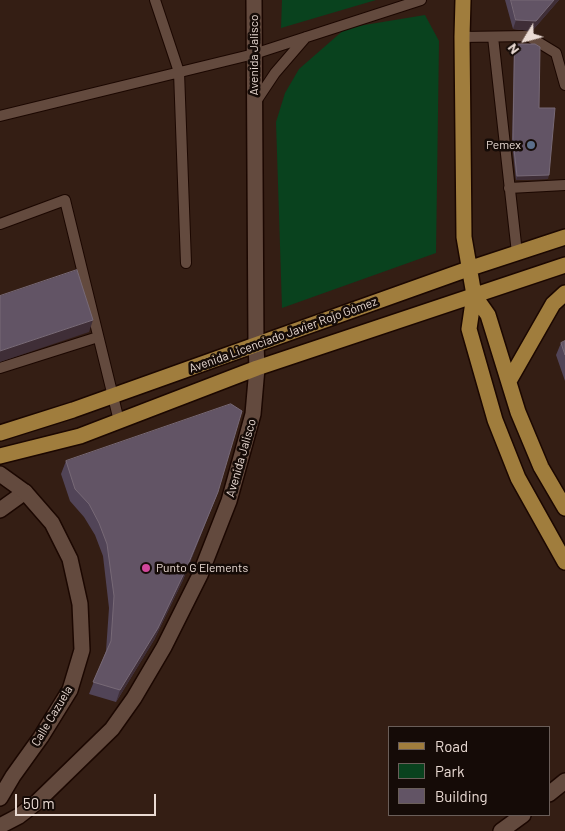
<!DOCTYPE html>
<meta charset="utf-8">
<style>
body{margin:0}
#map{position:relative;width:565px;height:831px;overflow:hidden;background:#341e14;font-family:Barlow,sans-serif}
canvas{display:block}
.legend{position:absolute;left:388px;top:726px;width:162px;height:90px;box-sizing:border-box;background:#150b07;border:1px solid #6a5e59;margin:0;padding:6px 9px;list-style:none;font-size:15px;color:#e9dad3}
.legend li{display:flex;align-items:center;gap:10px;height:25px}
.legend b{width:25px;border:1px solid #6a5e59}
.north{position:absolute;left:500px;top:15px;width:50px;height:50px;-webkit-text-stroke:4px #150b07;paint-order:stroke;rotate:233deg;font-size:14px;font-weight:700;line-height:20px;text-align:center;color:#e9dad3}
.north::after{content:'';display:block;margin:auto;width:18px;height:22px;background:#e9dad3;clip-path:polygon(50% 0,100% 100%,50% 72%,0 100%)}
.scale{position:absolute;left:15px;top:794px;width:141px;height:22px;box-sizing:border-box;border:2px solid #e9dad3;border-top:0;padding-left:6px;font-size:15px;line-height:18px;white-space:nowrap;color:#e9dad3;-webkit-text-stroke:4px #150b07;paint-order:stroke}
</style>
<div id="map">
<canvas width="565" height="831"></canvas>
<ul class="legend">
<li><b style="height:6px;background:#a07d3d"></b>Road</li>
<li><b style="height:14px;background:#09421e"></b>Park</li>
<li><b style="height:14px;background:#625465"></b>Building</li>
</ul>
<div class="north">N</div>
<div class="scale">50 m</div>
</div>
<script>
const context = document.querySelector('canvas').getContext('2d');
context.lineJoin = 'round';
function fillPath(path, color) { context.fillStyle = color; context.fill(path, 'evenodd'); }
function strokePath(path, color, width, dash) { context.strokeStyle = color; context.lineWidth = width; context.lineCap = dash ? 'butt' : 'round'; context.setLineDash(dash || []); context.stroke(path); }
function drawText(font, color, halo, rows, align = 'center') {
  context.font = font + ' Barlow,sans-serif'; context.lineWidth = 5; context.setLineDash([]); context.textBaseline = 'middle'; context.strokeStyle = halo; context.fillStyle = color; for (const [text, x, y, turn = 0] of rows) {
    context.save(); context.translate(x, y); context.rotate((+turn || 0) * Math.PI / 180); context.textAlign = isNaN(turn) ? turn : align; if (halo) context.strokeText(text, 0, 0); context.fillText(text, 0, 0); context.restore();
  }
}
const green = new Path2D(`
 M 282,0 L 376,0 L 281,28 Z
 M 425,15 L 439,41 L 436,253 L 282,308 L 276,122 L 285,93 L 299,69 L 346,28 Z`);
const lane = new Path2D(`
 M 155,0 L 179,72 L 186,263
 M 462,37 L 528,36 L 556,53 L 565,85
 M 493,37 L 517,253
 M 255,103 L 275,73 L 306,37
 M 0,116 L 254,54 L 421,0
 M 509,188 L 565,185
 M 0,224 L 65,200 L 119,421
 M 0,368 L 98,337`);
const street = new Path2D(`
 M 254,0 L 256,345
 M 0,510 L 25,492`);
const secondary = new Path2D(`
 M 0,474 L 25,492 L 52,523 L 70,559 L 80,604 L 82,650 L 70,690 L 41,737 L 13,776 L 0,798
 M 549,794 L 565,781
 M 0,826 L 19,816 L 37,802 L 112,729 L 134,698 L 164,647 L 200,575 L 229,501 L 253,414 L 257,368 L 256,345
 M 501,831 L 523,815`);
const primary = new Path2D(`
 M 463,0 L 462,37 L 464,237 L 474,295 L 469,329 L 495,420 L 518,478 L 565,562
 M 474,295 L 488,315 L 518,412 L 541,467 L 565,508
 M 509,381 L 553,304 L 565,293
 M 0,433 L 73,410 L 468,269 L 565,237
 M 0,456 L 80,436 L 257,368 L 565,265`);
const wall = new Path2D(`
 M 505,0 L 559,0 L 532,31 L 513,29 Z
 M 515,44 L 539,108 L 548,179 L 516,180 L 512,143 L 514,47 Z
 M 565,341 L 565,381 L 556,355 L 561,343 Z
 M 66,461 L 218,492 L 183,580 L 154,640 L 116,702 L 89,694 L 106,651 L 109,608 L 103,556 L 95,535 L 84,517 L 70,501 L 61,474 Z`);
const shadedWall = new Path2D(`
 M 554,0 L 559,0 L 532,31 L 513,29 L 516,20 Z
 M 549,175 L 548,179 L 516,180 L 517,176 Z
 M 93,320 L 89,332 L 0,362 L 0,351 Z
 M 218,492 L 183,580 L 154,640 L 116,702 L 120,690 Z`);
const building = new Path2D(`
 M 511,0 L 554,0 L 536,21 L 516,20 Z
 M 515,44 L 535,44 L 540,47 L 539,108 L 555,108 L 549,175 L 517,176 L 513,140 Z
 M 77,270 L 93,320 L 0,351 L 0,296 Z
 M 565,341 L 565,355 L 561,343 Z
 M 231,404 L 242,411 L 218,492 L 187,567 L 158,628 L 120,690 L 93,682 L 111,641 L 114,596 L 107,544 L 99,523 L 89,504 L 75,489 L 66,461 Z`);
const markers = [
 [531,145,5,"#5c6f8a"],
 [146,568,5,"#d1479c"]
];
const streetNames = [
 ["Avenida Jalisco",254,55,-90],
 ["Avenida Licenciado Javier Rojo Gómez",283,335,-20],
 ["Avenida Jalisco",241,458,-74],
 ["Calle Cazuela",52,716,-59]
];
const poiNames = [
 ["Pemex",521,145],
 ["Punto G Elements",156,568,"left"]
];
fillPath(green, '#09421e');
strokePath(lane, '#1b0701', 12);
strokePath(street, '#1b0701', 18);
strokePath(secondary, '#1b0701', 18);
strokePath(primary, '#1b0701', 18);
strokePath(lane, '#634a3e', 10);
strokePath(street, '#634a3e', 15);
strokePath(secondary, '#634a3e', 15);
strokePath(primary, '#a07d3d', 15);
fillPath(wall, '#514457');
fillPath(shadedWall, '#3f2e37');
fillPath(building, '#625465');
strokePath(building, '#776976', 1);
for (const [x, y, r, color] of markers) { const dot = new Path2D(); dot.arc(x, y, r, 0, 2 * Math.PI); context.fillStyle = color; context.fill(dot); strokePath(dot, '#150b07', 2); }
drawText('12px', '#e9dad3', '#150b07', streetNames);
drawText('12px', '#e9dad3', '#150b07', poiNames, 'right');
</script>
